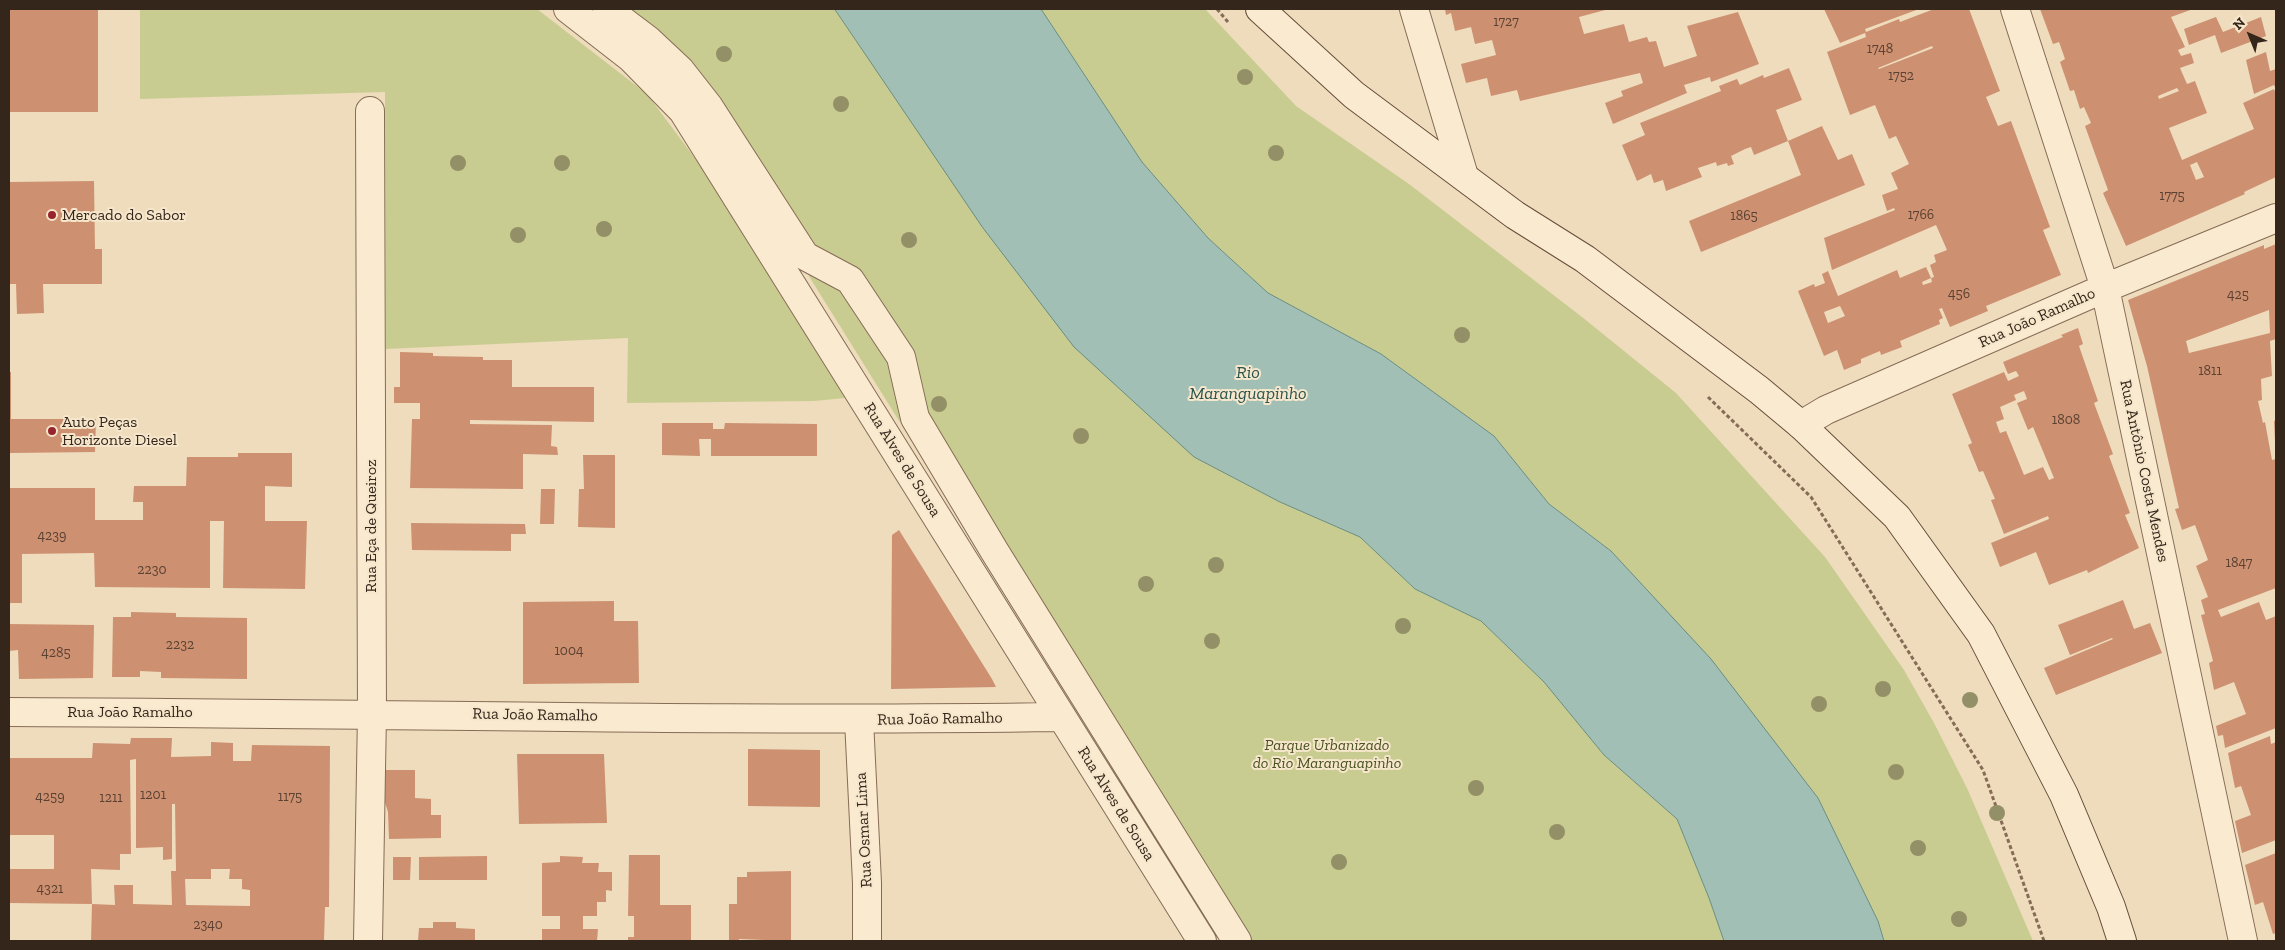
<!DOCTYPE html>
<meta charset="utf-8">
<style>
body{margin:0}
#map{position:relative;width:2285px;height:950px;overflow:hidden;background:#eedcbd;font-family:"Zilla Slab",serif}
canvas{display:block}
.frame{position:absolute;inset:0;border:10px solid #35261b;pointer-events:none}
.north{position:absolute;left:2225px;top:10px;width:50px;height:50px;-webkit-text-stroke:4px #f6e7cc;paint-order:stroke;rotate:316deg;font-size:14px;font-weight:700;line-height:20px;text-align:center;color:#35261b}
.north::after{content:'';display:block;margin:auto;width:18px;height:22px;background:#35261b;clip-path:polygon(50% 0,100% 100%,50% 72%,0 100%)}
</style>
<div id="map">
<canvas width="2285" height="950"></canvas>
<div class="frame"></div>
<div class="north">N</div>
</div>
<script>
const context = document.querySelector('canvas').getContext('2d');
context.lineJoin = 'round';
function fillPath(path, color) { context.fillStyle = color; context.fill(path, 'evenodd'); }
function strokePath(path, color, width, dash) { context.strokeStyle = color; context.lineWidth = width; context.lineCap = dash ? 'butt' : 'round'; context.setLineDash(dash || []); context.stroke(path); }
function drawText(font, color, halo, rows, align = 'center') {
  context.font = font + ' "Zilla Slab",serif'; context.lineWidth = 4; context.setLineDash([]); context.textBaseline = 'middle'; context.strokeStyle = halo; context.fillStyle = color; for (const [text, x, y, turn = 0] of rows) {
    context.save(); context.translate(x, y); context.rotate((+turn || 0) * Math.PI / 180); context.textAlign = isNaN(turn) ? turn : align; if (halo) context.strokeText(text, 0, 0); context.fillText(text, 0, 0); context.restore();
  }
}
const green = new Path2D(`
 M 140,9 L 537,9 L 647,94 L 700,165 L 845,398 L 814,401 L 627,403 L 628,338 L 386,349 L 385,92 L 140,99 Z
 M 593,9 L 835,9 L 890,88 L 1194,457 L 1280,502 L 1360,537 L 1415,589 L 1481,621 L 1544,682 L 1604,755 L 1677,819 L 1709,898 L 1724,941 L 1223,941 L 726,143 L 668,67 Z
 M 1041,9 L 1205,9 L 1296,106 L 1409,184 L 1582,317 L 1676,393 L 1825,557 L 1904,670 L 1934,723 L 1967,788 L 2033,941 L 1884,941 L 1878,921 L 1818,798 L 1611,551 L 1549,504 L 1494,436 L 1381,354 L 1268,293 L 1208,238 L 1142,162 Z`);
const water = new Path2D(`
 M 835,9 L 1041,9 L 1142,162 L 1208,238 L 1268,293 L 1381,354 L 1494,436 L 1549,504 L 1611,551 L 1711,659 L 1818,798 L 1878,921 L 1884,941 L 1724,941 L 1709,898 L 1677,819 L 1604,755 L 1544,682 L 1481,621 L 1415,589 L 1360,537 L 1280,502 L 1194,457 L 1074,347 L 983,228 Z`);
const building = new Path2D(`
 M 9,9 L 98,9 L 98,112 L 9,112 Z
 M 1445,9 L 1609,9 L 1579,17 L 1584,34 L 1624,24 L 1629,42 L 1647,37 L 1649,42 L 1656,41 L 1664,67 L 1697,56 L 1687,26 L 1738,12 L 1759,64 L 1711,82 L 1710,77 L 1684,85 L 1687,93 L 1613,124 L 1605,103 L 1623,96 L 1621,91 L 1643,83 L 1640,73 L 1520,101 L 1517,90 L 1491,96 L 1487,78 L 1466,83 L 1461,64 L 1496,55 L 1492,40 L 1475,44 L 1471,27 L 1455,31 L 1451,13 L 1446,15 Z
 M 1824,9 L 1919,9 L 1865,29 L 1866,32 L 1899,19 L 1900,22 L 1934,9 L 1969,9 L 2000,91 L 1986,97 L 1998,126 L 2011,121 L 2050,227 L 2043,230 L 2061,275 L 1986,306 L 1988,311 L 1950,327 L 1942,308 L 1939,309 L 1943,318 L 1939,320 L 1940,324 L 1900,341 L 1902,347 L 1881,355 L 1880,351 L 1861,359 L 1861,363 L 1844,370 L 1837,350 L 1824,356 L 1798,291 L 1814,284 L 1815,287 L 1825,283 L 1822,274 L 1828,271 L 1838,296 L 1897,270 L 1900,278 L 1926,267 L 1931,278 L 1922,282 L 1923,285 L 1932,282 L 1931,278 L 1934,277 L 1930,265 L 1936,262 L 1934,255 L 1947,250 L 1936,225 L 1832,270 L 1824,238 L 1895,210 L 1894,208 L 1887,211 L 1882,195 L 1898,189 L 1891,173 L 1909,164 L 1896,136 L 1889,139 L 1875,105 L 1850,115 L 1827,52 L 1866,37 L 1865,33 L 1840,43 ZM 1932,46 L 1933,48 L 1879,69 L 1878,68 ZM 1840,306 L 1845,316 L 1828,323 L 1824,312 Z
 M 2040,9 L 2193,9 L 2171,17 L 2185,47 L 2178,50 L 2181,56 L 2191,53 L 2194,63 L 2180,68 L 2187,84 L 2195,81 L 2207,113 L 2169,128 L 2182,160 L 2254,129 L 2243,103 L 2274,89 L 2276,94 L 2276,177 L 2244,192 L 2245,194 L 2126,246 L 2103,193 L 2108,190 L 2085,126 L 2091,123 L 2084,107 L 2080,109 L 2074,90 L 2070,91 L 2060,62 L 2065,59 L 2059,42 L 2053,44 ZM 2177,88 L 2179,91 L 2159,99 L 2158,96 ZM 2197,162 L 2204,177 L 2196,180 L 2190,165 Z
 M 2216,17 L 2223,32 L 2261,17 L 2266,36 L 2221,53 L 2215,35 L 2189,45 L 2184,29 Z
 M 2266,52 L 2270,71 L 2276,69 L 2276,90 L 2274,85 L 2254,94 L 2246,60 Z
 M 1789,68 L 1802,100 L 1776,110 L 1788,141 L 1754,155 L 1751,147 L 1745,149 L 1731,156 L 1734,164 L 1728,166 L 1727,163 L 1717,166 L 1716,162 L 1698,168 L 1702,177 L 1666,191 L 1663,180 L 1654,183 L 1651,174 L 1637,181 L 1622,145 L 1645,135 L 1640,123 L 1721,91 L 1719,86 L 1737,79 L 1740,85 L 1763,75 L 1764,78 Z
 M 1822,126 L 1838,160 L 1852,154 L 1865,185 L 1701,252 L 1689,221 L 1801,175 L 1788,141 Z
 M 94,181 L 95,249 L 102,249 L 102,284 L 43,284 L 44,313 L 17,314 L 16,284 L 9,284 L 9,182 Z
 M 2276,244 L 2276,339 L 2270,341 L 2272,376 L 2261,379 L 2262,400 L 2258,401 L 2263,423 L 2265,422 L 2272,460 L 2276,459 L 2276,588 L 2218,610 L 2221,617 L 2259,602 L 2266,620 L 2276,616 L 2276,728 L 2225,748 L 2223,735 L 2218,736 L 2216,726 L 2246,714 L 2234,682 L 2214,690 L 2209,663 L 2213,661 L 2201,615 L 2205,614 L 2201,600 L 2208,597 L 2196,566 L 2208,560 L 2195,525 L 2182,530 L 2175,509 L 2179,508 L 2147,366 L 2128,300 L 2264,245 L 2264,249 ZM 2269,310 L 2270,333 L 2189,353 L 2186,341 Z
 M 2078,328 L 2083,344 L 2079,346 L 2098,401 L 2094,403 L 2113,454 L 2109,456 L 2130,513 L 2125,515 L 2139,548 L 2088,573 L 2087,570 L 2049,585 L 2036,552 L 2000,567 L 1991,543 L 2049,519 L 2048,516 L 2004,534 L 1991,500 L 1995,499 L 1983,471 L 1979,472 L 1968,445 L 1972,443 L 1952,394 L 2004,372 L 2008,381 L 2019,376 L 2016,371 L 2008,374 L 2003,362 L 2063,337 L 2061,335 ZM 2024,391 L 2027,399 L 2017,403 L 2028,430 L 2033,427 L 2054,478 L 2049,480 L 2043,467 L 2024,475 L 2006,431 L 2000,433 L 1996,422 L 2004,419 L 2000,407 L 2016,400 L 2014,395 Z
 M 400,352 L 433,353 L 433,356 L 483,357 L 483,360 L 512,360 L 512,387 L 594,387 L 594,422 L 470,420 L 470,424 L 552,425 L 551,446 L 557,447 L 558,455 L 523,454 L 523,489 L 410,488 L 412,419 L 420,419 L 420,403 L 394,403 L 394,387 L 400,387 Z
 M 9,372 L 11,372 L 11,419 L 96,419 L 95,452 L 9,453 Z
 M 2276,420 L 2276,442 L 2275,442 L 2274,421 Z
 M 662,423 L 713,423 L 713,429 L 724,429 L 725,423 L 817,424 L 817,456 L 711,456 L 711,439 L 699,439 L 700,456 L 662,455 Z
 M 238,453 L 292,453 L 292,487 L 265,486 L 265,521 L 307,521 L 305,589 L 223,588 L 224,521 L 210,521 L 210,588 L 95,587 L 94,553 L 22,554 L 22,603 L 9,603 L 9,488 L 95,488 L 95,520 L 143,520 L 143,502 L 133,502 L 134,486 L 186,486 L 187,457 L 238,457 Z
 M 583,455 L 615,455 L 615,528 L 578,527 L 579,489 L 584,489 Z
 M 541,489 L 555,489 L 554,524 L 540,524 Z
 M 411,523 L 525,524 L 526,534 L 511,534 L 511,551 L 412,550 Z
 M 899,530 L 992,679 L 996,687 L 891,689 L 892,535 Z
 M 2123,600 L 2134,629 L 2150,623 L 2162,653 L 2056,695 L 2044,668 L 2113,639 L 2112,638 L 2070,655 L 2058,625 Z
 M 614,601 L 614,621 L 638,621 L 639,683 L 523,684 L 523,602 Z
 M 131,612 L 176,613 L 176,617 L 247,618 L 247,679 L 161,678 L 161,672 L 140,671 L 140,677 L 112,677 L 113,617 L 131,617 Z
 M 9,624 L 94,625 L 93,678 L 19,679 L 18,650 L 9,651 Z
 M 2270,736 L 2271,744 L 2276,742 L 2276,840 L 2242,853 L 2235,821 L 2251,815 L 2241,786 L 2235,788 L 2228,753 Z
 M 131,738 L 172,738 L 171,757 L 211,756 L 211,742 L 233,743 L 233,761 L 251,761 L 252,745 L 330,746 L 329,907 L 325,907 L 324,941 L 91,941 L 92,904 L 115,905 L 114,885 L 133,885 L 133,904 L 172,905 L 171,871 L 176,871 L 175,804 L 172,804 L 172,859 L 163,860 L 163,847 L 136,848 L 136,759 L 130,760 L 131,854 L 120,854 L 120,870 L 91,869 L 92,904 L 9,903 L 9,869 L 54,869 L 54,835 L 9,835 L 9,758 L 92,758 L 93,743 L 130,744 ZM 211,869 L 230,869 L 229,879 L 242,879 L 242,889 L 250,890 L 250,906 L 186,905 L 185,879 L 211,879 Z
 M 748,749 L 820,750 L 820,807 L 748,806 Z
 M 517,754 L 604,754 L 607,823 L 519,824 Z
 M 384,770 L 415,770 L 415,798 L 431,799 L 431,815 L 441,815 L 441,838 L 389,839 L 388,812 L 384,799 Z
 M 2276,853 L 2276,933 L 2273,934 L 2263,902 L 2255,905 L 2245,865 Z
 M 629,855 L 660,855 L 660,905 L 691,905 L 691,941 L 628,941 L 628,937 L 634,937 L 634,916 L 628,916 Z
 M 487,856 L 487,880 L 419,880 L 419,857 Z
 M 560,856 L 583,857 L 582,863 L 599,863 L 598,872 L 612,872 L 612,891 L 606,890 L 606,902 L 597,902 L 597,916 L 583,916 L 583,929 L 598,929 L 597,941 L 542,941 L 542,929 L 560,929 L 560,916 L 542,916 L 542,863 L 560,862 Z
 M 393,857 L 411,857 L 410,880 L 393,880 Z
 M 791,871 L 791,941 L 739,939 L 739,941 L 729,941 L 729,904 L 737,904 L 737,877 L 747,877 L 747,872 Z
 M 433,922 L 456,922 L 456,928 L 475,929 L 475,941 L 418,941 L 419,928 L 433,928 Z`);
const path = new Path2D(`
 M 1217,9 L 1228,22
 M 1708,397 L 1811,497 L 1983,770 L 2044,941`);
const street = new Path2D(`
 M 568,9 L 631,58 L 683,111 L 1202,941
 M 607,9 L 648,40 L 680,70 L 709,107 L 805,256 L 850,280 L 901,357 L 915,418 L 995,552 L 1237,941
 M 1414,9 L 1464,176
 M 2015,9 L 2105,288 L 2243,941
 M 1801,425 L 1826,410 L 2105,288 L 2276,218
 M 9,712 C 360,713 711,722 1062,717
 M 859,720 L 867,883 L 867,941
 M 368,941 L 372,713 L 370,111`);
const secondary = new Path2D(`
 M 1260,9 L 1354,95 L 1515,215 L 1585,259 L 1759,390 L 1801,425 L 1897,517 L 1981,634 L 2064,795 L 2111,907 L 2122,941`);
const trees = [
 [724,54],
 [1245,77],
 [841,104],
 [1276,153],
 [458,163],
 [562,163],
 [604,229],
 [518,235],
 [909,240],
 [1462,335],
 [939,404],
 [1081,436],
 [1216,565],
 [1146,584],
 [1403,626],
 [1212,641],
 [1883,689],
 [1970,700],
 [1819,704],
 [1896,772],
 [1476,788],
 [1997,813],
 [1557,832],
 [1918,848],
 [1339,862],
 [1959,919]
];
const markers = [
 [52,215,5,"#96252e"],
 [52,431,5,"#96252e"]
];
const numberNames = [
 ["1727",1506,22],
 ["1748",1880,49],
 ["1752",1901,76],
 ["1775",2172,196],
 ["1766",1921,215],
 ["1865",1744,216],
 ["456",1959,294],
 ["425",2238,295],
 ["1811",2210,371],
 ["1808",2066,420],
 ["4239",52,536],
 ["1847",2239,563],
 ["2230",152,570],
 ["2232",180,645],
 ["1004",569,651],
 ["4285",56,653],
 ["1201",153,795],
 ["4259",50,797],
 ["1175",290,797],
 ["1211",111,798],
 ["4321",50,889],
 ["2340",208,925]
];
const poiNames = [
 ["Mercado do Sabor",62,215],
 ["Auto Peças",62,422],
 ["Horizonte Diesel",62,440]
];
const streetNames = [
 ["Rua João Ramalho",2037,318,-24],
 ["Rua Alves de Sousa",902,460,58],
 ["Rua Antônio Costa Mendes",2144,471,78],
 ["Rua Eça de Queiroz",371,526,-90],
 ["Rua João Ramalho",130,712],
 ["Rua João Ramalho",535,715,1],
 ["Rua João Ramalho",940,719,-1],
 ["Rua Alves de Sousa",1116,804,58],
 ["Rua Osmar Lima",864,830,-93]
];
const parkNames = [
 ["Parque Urbanizado",1327,745],
 ["do Rio Maranguapinho",1327,763]
];
const waterNames = [
 ["Rio",1248,373],
 ["Maranguapinho",1248,394]
];
fillPath(green, '#c9cc91');
fillPath(water, '#a1bfb4');
strokePath(water, '#688d81', 1);
fillPath(building, '#cd9172');
strokePath(street, '#866c56', 30);
strokePath(secondary, '#684d39', 30);
strokePath(path, '#866c56', 3, [4, 2.5]);
strokePath(street, '#f9ead0', 28);
strokePath(secondary, '#f9ead0', 28);
context.fillStyle = '#939067';
for (const [x, y] of trees) { context.beginPath(); context.arc(x, y, 8, 0, 2 * Math.PI); context.fill(); }
for (const [x, y, r, color] of markers) { const dot = new Path2D(); dot.arc(x, y, r, 0, 2 * Math.PI); context.fillStyle = color; context.fill(dot); strokePath(dot, '#f6e7cc', 2); }
drawText('14px', '#5b4131', null, numberNames);
drawText('16px', '#35261b', '#f6e7cc', poiNames, 'left');
drawText('16px', '#35261b', '#f6e7cc', streetNames);
drawText('italic 16px', '#495221', '#f6e7cc', parkNames);
drawText('italic 18px', '#2a554f', '#f6e7cc', waterNames);
</script>
